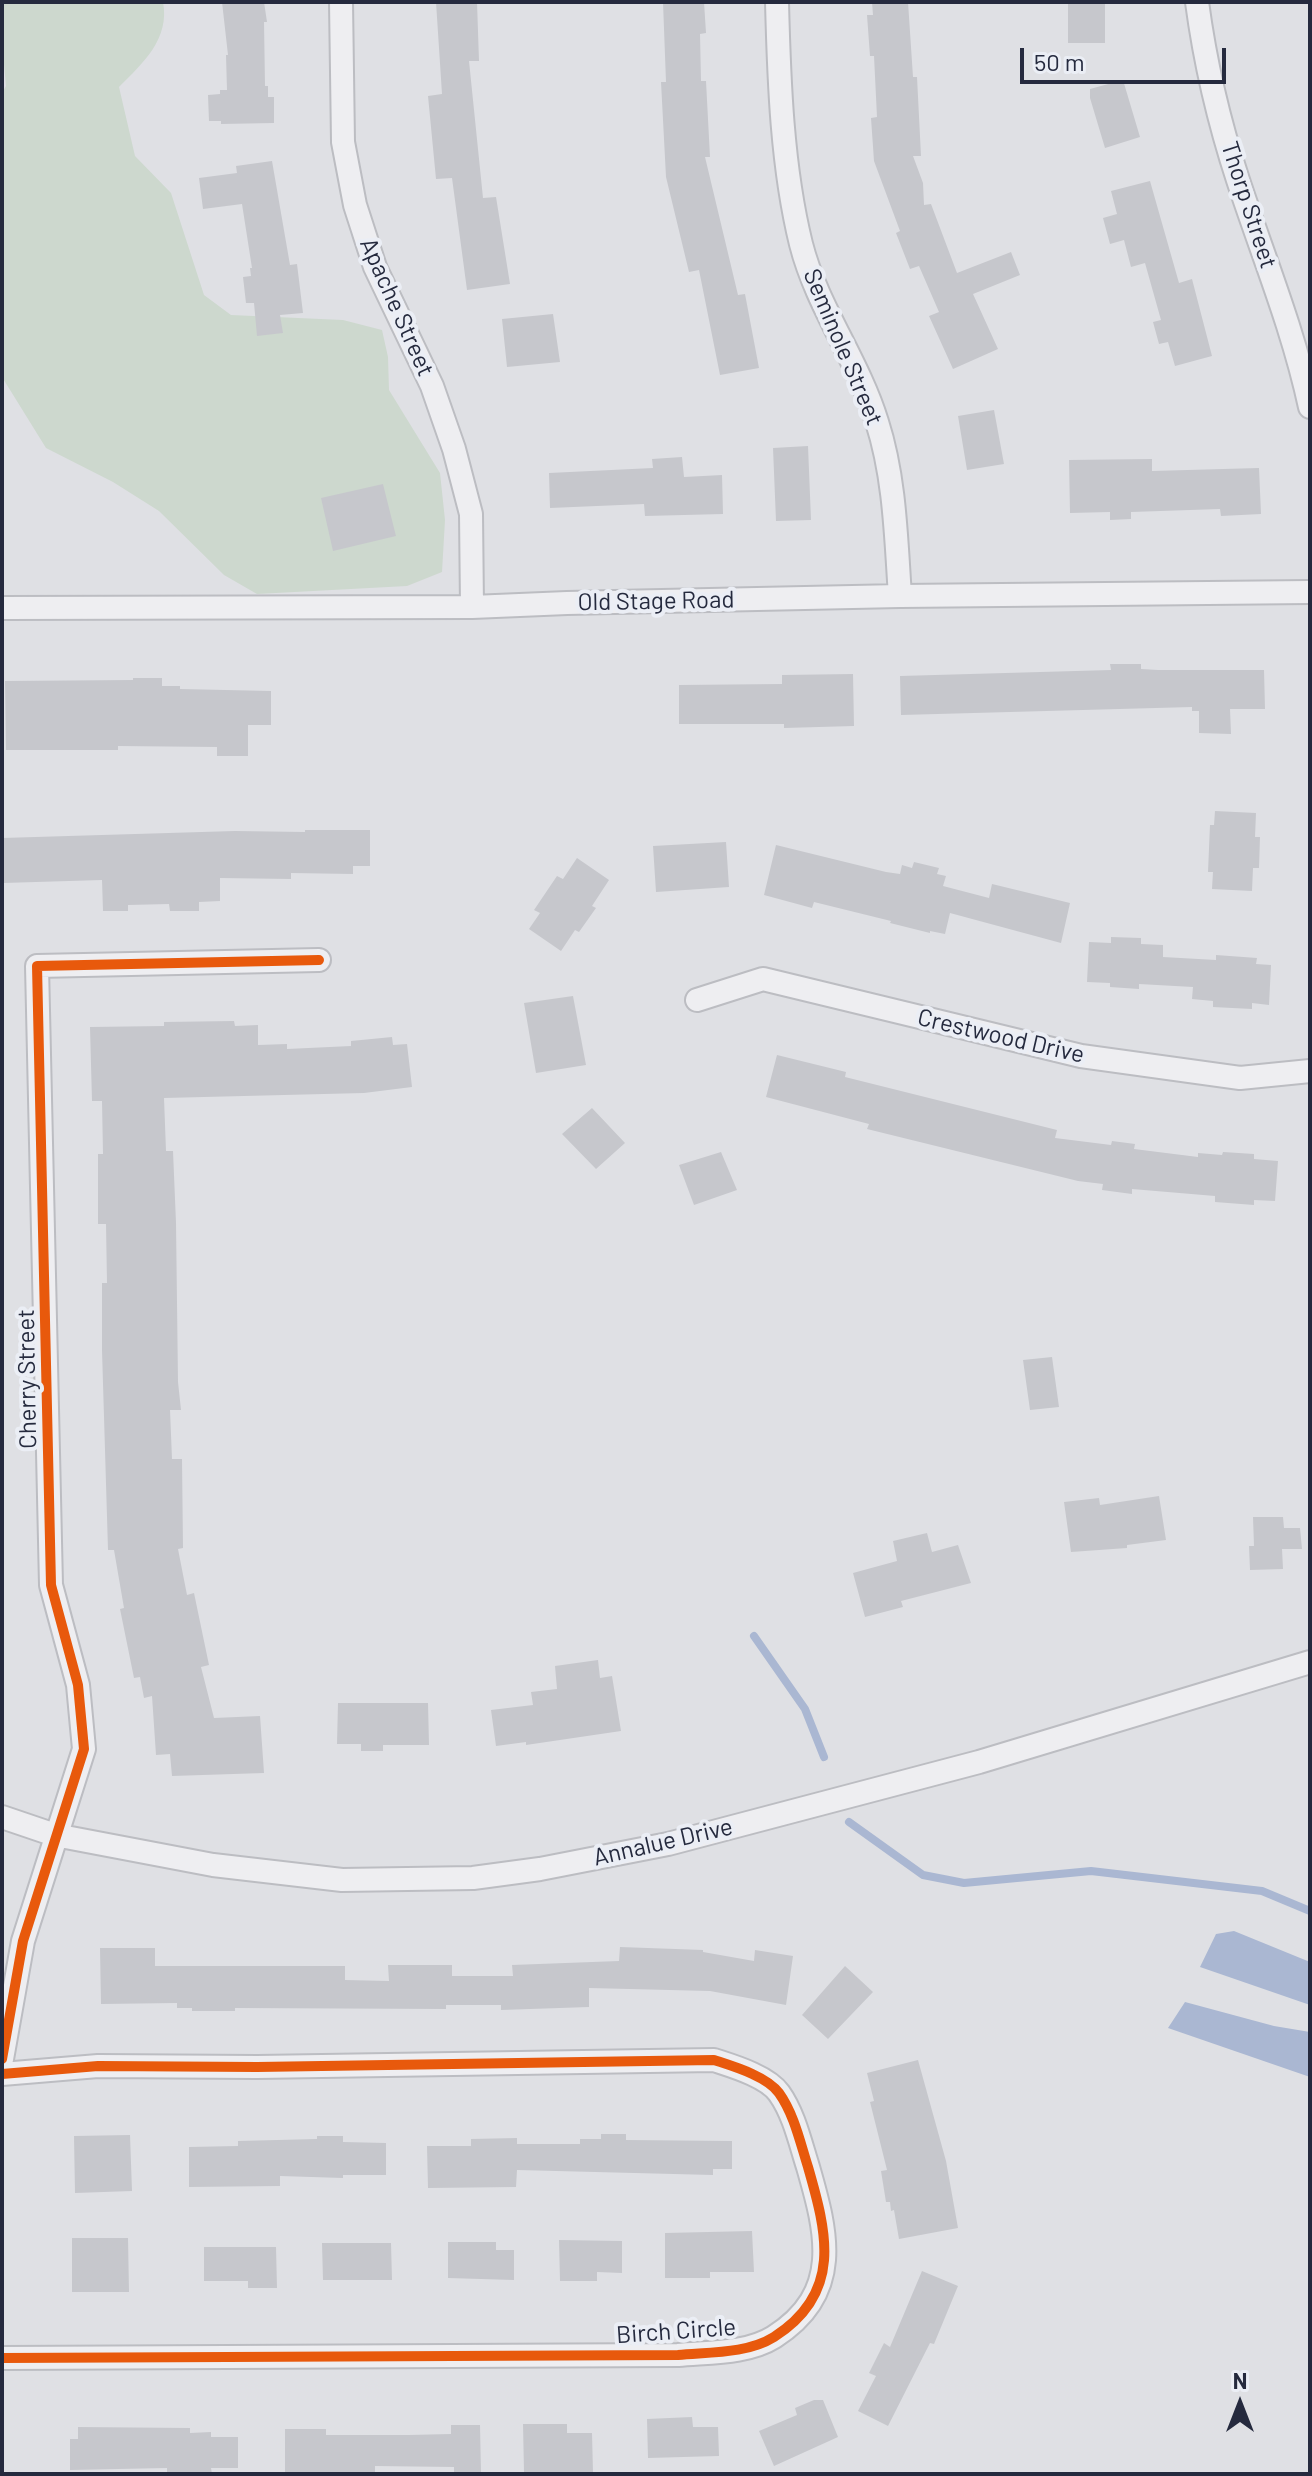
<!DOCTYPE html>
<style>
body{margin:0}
#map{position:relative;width:1312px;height:2476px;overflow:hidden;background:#dfe0e4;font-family:Barlow,sans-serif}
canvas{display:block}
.frame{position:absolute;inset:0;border:4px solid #252a3e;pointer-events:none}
.north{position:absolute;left:1200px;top:2364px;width:80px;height:80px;-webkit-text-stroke:6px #ebeef5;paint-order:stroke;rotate:0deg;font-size:22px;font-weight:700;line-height:32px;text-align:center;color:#252a3e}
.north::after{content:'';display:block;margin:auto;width:28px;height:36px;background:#252a3e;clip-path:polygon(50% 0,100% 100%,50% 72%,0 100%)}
.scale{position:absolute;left:1020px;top:48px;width:206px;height:36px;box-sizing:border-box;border:4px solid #252a3e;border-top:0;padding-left:10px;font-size:24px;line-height:28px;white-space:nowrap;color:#252a3e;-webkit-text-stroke:6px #ebeef5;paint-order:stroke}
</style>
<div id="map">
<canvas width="1312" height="2476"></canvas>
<div class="frame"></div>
<div class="north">N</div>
<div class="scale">50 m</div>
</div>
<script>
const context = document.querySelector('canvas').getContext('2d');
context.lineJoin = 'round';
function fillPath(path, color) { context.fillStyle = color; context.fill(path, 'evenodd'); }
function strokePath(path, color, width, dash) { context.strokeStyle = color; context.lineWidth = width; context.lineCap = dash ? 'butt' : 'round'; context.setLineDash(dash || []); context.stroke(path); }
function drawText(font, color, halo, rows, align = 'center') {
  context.font = font + ' Barlow,sans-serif'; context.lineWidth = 8; context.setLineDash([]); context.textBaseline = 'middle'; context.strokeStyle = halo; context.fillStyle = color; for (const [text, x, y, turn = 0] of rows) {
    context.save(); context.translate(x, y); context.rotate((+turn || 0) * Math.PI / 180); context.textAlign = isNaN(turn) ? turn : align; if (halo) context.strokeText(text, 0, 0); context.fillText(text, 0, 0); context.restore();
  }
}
const green = new Path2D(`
 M 2,2 L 163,2 C 170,39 143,63 119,87 L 135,156 L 171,193 L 204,295 L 231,315 L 343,320 L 382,330 L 388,357 L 389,390 L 440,473 L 445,520 L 442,572 L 407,586 L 257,594 L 224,575 L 159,511 L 113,482 L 46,448 L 2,377 L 2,93 L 6,86 L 2,43 Z`);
const water = new Path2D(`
 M 1234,1931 L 1310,1962 L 1310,2005 L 1200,1967 L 1216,1934 Z
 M 1185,2002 L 1274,2026 L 1310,2032 L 1310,2077 L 1168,2028 Z`);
const stream = new Path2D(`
 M 754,1636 L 805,1709 L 824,1757
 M 849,1822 L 923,1875 L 964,1883 L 1091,1871 L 1262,1891 L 1310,1911`);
const building = new Path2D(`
 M 222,2 L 264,2 L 267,22 L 264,22 L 265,86 L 268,86 L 268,97 L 274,97 L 274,123 L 221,124 L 221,121 L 209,121 L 208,95 L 220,94 L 220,90 L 227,90 L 226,55 L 228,55 Z
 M 436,2 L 477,2 L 479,61 L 469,61 L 483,198 L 496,197 L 510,284 L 467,290 L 452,178 L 436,179 L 428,96 L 442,94 Z
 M 663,2 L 704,2 L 706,33 L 700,34 L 701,81 L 706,81 L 710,157 L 705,157 L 738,295 L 745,294 L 759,368 L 720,375 L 699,270 L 689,272 L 666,177 L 661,82 L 666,82 Z
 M 872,2 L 908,2 L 913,77 L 917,77 L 921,156 L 913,156 L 923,183 L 924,205 L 931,204 L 957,273 L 1011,252 L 1020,275 L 973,294 L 998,349 L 953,369 L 929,316 L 939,312 L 919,266 L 910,269 L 896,233 L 900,231 L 874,161 L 871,118 L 877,117 L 874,56 L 870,56 L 867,15 L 873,15 Z
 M 1068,2 L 1105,2 L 1105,43 L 1068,43 Z
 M 1123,80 L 1140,137 L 1105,148 L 1090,98 L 1090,89 Z
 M 272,161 L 290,265 L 297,264 L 303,313 L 280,315 L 283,333 L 257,336 L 254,303 L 246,303 L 243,277 L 251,276 L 250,268 L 252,268 L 242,204 L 203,209 L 199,178 L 237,173 L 236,166 Z
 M 1150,181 L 1179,283 L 1192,279 L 1212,356 L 1175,366 L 1168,342 L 1159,344 L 1153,322 L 1161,320 L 1145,263 L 1131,267 L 1124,240 L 1110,244 L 1103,218 L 1117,214 L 1111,191 Z
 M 553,314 L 560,362 L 507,367 L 502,319 Z
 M 994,410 L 1004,464 L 967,470 L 958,416 Z
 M 808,446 L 811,520 L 776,521 L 773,448 Z
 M 682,457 L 684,477 L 722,475 L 723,514 L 645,516 L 644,504 L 550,508 L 549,473 L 653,468 L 652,459 Z
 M 1152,459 L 1152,471 L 1259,468 L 1261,514 L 1221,516 L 1220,509 L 1131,512 L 1131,519 L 1110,520 L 1110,512 L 1070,513 L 1069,460 Z
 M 383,484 L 396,536 L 333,551 L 321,498 Z
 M 1110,664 L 1141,664 L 1141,669 L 1158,670 L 1264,670 L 1265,709 L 1230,709 L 1231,734 L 1199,733 L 1199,711 L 1192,711 L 1192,707 L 901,715 L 900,676 L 1111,670 Z
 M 853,674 L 854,726 L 784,728 L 784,724 L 679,724 L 679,685 L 782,684 L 782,675 Z
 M 133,678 L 162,678 L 162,686 L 180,686 L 180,689 L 271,691 L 271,725 L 248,725 L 248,756 L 217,756 L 217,747 L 118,746 L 118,750 L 6,750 L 5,681 L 133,680 Z
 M 1215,811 L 1256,813 L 1255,837 L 1260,837 L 1259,868 L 1253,868 L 1252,891 L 1212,889 L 1213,872 L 1208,872 L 1210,825 L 1214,825 Z
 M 305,830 L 370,830 L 370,866 L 353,866 L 353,874 L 291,873 L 291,879 L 220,878 L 220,901 L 199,902 L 199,911 L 170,911 L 169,904 L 128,905 L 128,911 L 103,911 L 102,880 L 3,883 L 2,838 L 235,831 L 305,832 Z
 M 726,842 L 729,887 L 656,892 L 653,846 Z
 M 776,845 L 886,872 L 900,874 L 902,865 L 912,868 L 914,862 L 939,868 L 937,874 L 946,876 L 943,886 L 989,898 L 992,884 L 1070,903 L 1061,943 L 950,913 L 945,934 L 930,931 L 930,933 L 890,923 L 891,921 L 814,902 L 812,908 L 764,895 Z
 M 577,858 L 609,880 L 592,906 L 596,908 L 579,932 L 575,930 L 561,951 L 529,929 L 540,913 L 534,910 L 557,876 L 563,879 Z
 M 1111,937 L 1141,938 L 1141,944 L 1163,945 L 1163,957 L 1216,960 L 1216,955 L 1257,958 L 1256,964 L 1271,965 L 1269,1005 L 1252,1003 L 1252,1009 L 1213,1007 L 1213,1001 L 1192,999 L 1193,987 L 1139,984 L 1139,989 L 1110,987 L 1110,983 L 1087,982 L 1089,942 L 1111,943 Z
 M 573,996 L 586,1065 L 536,1073 L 524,1003 Z
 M 234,1021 L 235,1026 L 258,1025 L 258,1045 L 287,1044 L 287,1049 L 351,1046 L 351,1041 L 392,1037 L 393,1045 L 407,1044 L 412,1087 L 364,1093 L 164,1098 L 166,1151 L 173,1151 L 176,1223 L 178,1382 L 181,1410 L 170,1410 L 172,1459 L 182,1459 L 183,1548 L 178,1549 L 187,1595 L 194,1593 L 209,1665 L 201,1667 L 214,1718 L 260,1716 L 264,1773 L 172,1776 L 170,1754 L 156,1755 L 152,1696 L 144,1698 L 140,1677 L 134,1678 L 120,1609 L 124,1608 L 114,1550 L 108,1550 L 102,1350 L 102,1283 L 107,1283 L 106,1224 L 98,1224 L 98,1154 L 103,1154 L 102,1101 L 92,1101 L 90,1027 L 164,1026 L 164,1022 Z
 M 777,1055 L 846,1072 L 845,1077 L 1057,1130 L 1055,1138 L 1111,1145 L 1112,1141 L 1135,1144 L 1134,1149 L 1198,1157 L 1198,1153 L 1222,1155 L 1223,1152 L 1254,1154 L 1254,1159 L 1278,1161 L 1275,1201 L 1254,1200 L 1254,1205 L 1215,1202 L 1215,1196 L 1132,1189 L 1132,1194 L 1102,1190 L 1103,1184 L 1078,1181 L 867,1129 L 869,1124 L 766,1097 Z
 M 592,1108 L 625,1143 L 596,1169 L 562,1134 Z
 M 721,1152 L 737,1190 L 694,1205 L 679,1165 Z
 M 1052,1357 L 1059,1407 L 1030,1410 L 1023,1360 Z
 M 1159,1496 L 1166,1540 L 1127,1545 L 1127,1548 L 1071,1552 L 1064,1502 L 1099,1498 L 1100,1505 Z
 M 1253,1517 L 1283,1517 L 1284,1528 L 1300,1528 L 1302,1549 L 1282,1549 L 1283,1569 L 1250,1570 L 1249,1546 L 1254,1546 Z
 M 927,1533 L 932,1552 L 958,1545 L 971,1583 L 901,1601 L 903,1607 L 865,1617 L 853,1573 L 897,1561 L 893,1541 Z
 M 598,1660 L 600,1678 L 612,1676 L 621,1731 L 526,1745 L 526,1742 L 496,1746 L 491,1710 L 533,1705 L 531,1692 L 557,1689 L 555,1666 Z
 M 338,1703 L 428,1703 L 429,1745 L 383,1745 L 383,1751 L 361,1751 L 361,1744 L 337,1744 Z
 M 620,1947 L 703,1950 L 703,1952 L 754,1961 L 755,1950 L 793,1956 L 786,2005 L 710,1991 L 589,1988 L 589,2007 L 501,2010 L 501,2005 L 446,2005 L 446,2009 L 235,2008 L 235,2011 L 192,2011 L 192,2008 L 177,2008 L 177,2003 L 101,2004 L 100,1948 L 155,1948 L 155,1966 L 345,1966 L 345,1980 L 389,1981 L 388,1965 L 452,1965 L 452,1976 L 513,1976 L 512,1965 L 619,1961 Z
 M 845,1966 L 873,1992 L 828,2039 L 802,2015 Z
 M 918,2060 L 946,2161 L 958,2228 L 899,2239 L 894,2210 L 891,2211 L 890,2202 L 886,2202 L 881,2171 L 887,2170 L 870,2102 L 874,2101 L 867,2073 Z
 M 601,2134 L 626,2134 L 626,2140 L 732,2141 L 732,2169 L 713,2169 L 713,2175 L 517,2170 L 516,2187 L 428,2188 L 427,2146 L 471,2146 L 471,2139 L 517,2138 L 517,2144 L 580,2144 L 580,2139 L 601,2139 Z
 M 130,2135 L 132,2191 L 75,2193 L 74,2136 Z
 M 317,2136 L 343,2136 L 343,2142 L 386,2143 L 386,2175 L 343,2175 L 343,2178 L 280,2176 L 280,2186 L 189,2187 L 189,2147 L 238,2146 L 238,2141 L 317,2139 Z
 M 752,2231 L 754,2272 L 710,2272 L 710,2278 L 665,2278 L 665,2233 Z
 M 72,2238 L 128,2238 L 129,2292 L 72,2292 Z
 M 559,2240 L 622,2241 L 622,2273 L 597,2272 L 597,2281 L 560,2281 Z
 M 448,2242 L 496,2242 L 496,2250 L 514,2250 L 514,2280 L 448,2278 Z
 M 322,2243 L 391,2243 L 392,2280 L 323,2280 Z
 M 204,2247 L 276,2247 L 277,2288 L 248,2288 L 248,2281 L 204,2281 Z
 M 922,2271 L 958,2286 L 934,2344 L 930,2343 L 888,2426 L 858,2411 L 876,2376 L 869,2373 L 884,2343 L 890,2347 Z
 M 814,2400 L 823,2400 L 838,2437 L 774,2466 L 759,2431 L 797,2415 L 795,2408 Z
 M 692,2417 L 693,2427 L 718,2427 L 719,2456 L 648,2458 L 647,2419 Z
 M 523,2424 L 567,2424 L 567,2433 L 592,2433 L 593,2473 L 524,2472 Z
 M 451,2425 L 480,2425 L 481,2474 L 454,2474 L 454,2467 L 375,2466 L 375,2474 L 285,2474 L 285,2429 L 326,2429 L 326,2435 L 409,2435 L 451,2434 Z
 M 78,2427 L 190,2428 L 190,2433 L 211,2432 L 211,2437 L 238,2437 L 238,2468 L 211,2468 L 212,2474 L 181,2474 L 181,2472 L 167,2472 L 167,2468 L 70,2470 L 70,2439 L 78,2439 Z`);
const street = new Path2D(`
 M 341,2 L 343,142 L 355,205 L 375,267 L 432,386 L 454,449 L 471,514 L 472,607
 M 777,2 C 779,81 782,167 801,244 C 817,307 858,360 877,422 C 895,478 896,538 900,596
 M 1197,2 C 1205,62 1219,122 1238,180 C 1263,256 1293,328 1310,407
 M 2,608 L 472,607 L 567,603 L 900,596 L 1310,592
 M 697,1000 L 763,979 L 1081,1056 L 1240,1078 L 1310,1071
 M 2,1817 L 55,1835 L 213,1865 L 342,1880 L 473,1878 L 540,1869 L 668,1844 L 979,1762 L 1310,1662
 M 2,2059 L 23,1941 L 84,1749 L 78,1685 L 51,1585 L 37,966 L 319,960
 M 2,2074 L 98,2066 L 257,2067 L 714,2060 C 732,2066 767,2076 779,2093 C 794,2114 800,2142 808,2167 C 827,2233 843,2293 774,2337 C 747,2354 708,2352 678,2355 L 2,2358`);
const cycleway = new Path2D(`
 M 2,2059 L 23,1941 L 84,1749 L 78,1685 L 51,1585 L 37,966 L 319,960
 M 2,2074 L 98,2066 L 257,2067 L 714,2060 C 732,2066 767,2076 779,2093 C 794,2114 800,2142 808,2167 C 827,2233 843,2293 774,2337 C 747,2354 708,2352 678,2355 L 2,2358`);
const streetNames = [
 ["Thorp Street",1249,205,72],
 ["Apache Street",397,307,66],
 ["Seminole Street",843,347,67],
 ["Old Stage Road",656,601,-1],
 ["Crestwood Drive",1001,1036,13],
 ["Cherry Street",27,1379,-91],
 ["Annalue Drive",663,1842,-13],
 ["Birch Circle",676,2331,-4]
];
fillPath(green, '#cdd8ce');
fillPath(water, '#aab7d2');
strokePath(stream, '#aab7d2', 8);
fillPath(building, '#c6c7cc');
strokePath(street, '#bcbdc2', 26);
strokePath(street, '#eeeef1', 22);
strokePath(cycleway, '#e8590c', 10);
drawText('24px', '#252a3e', '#ebeef5', streetNames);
</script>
